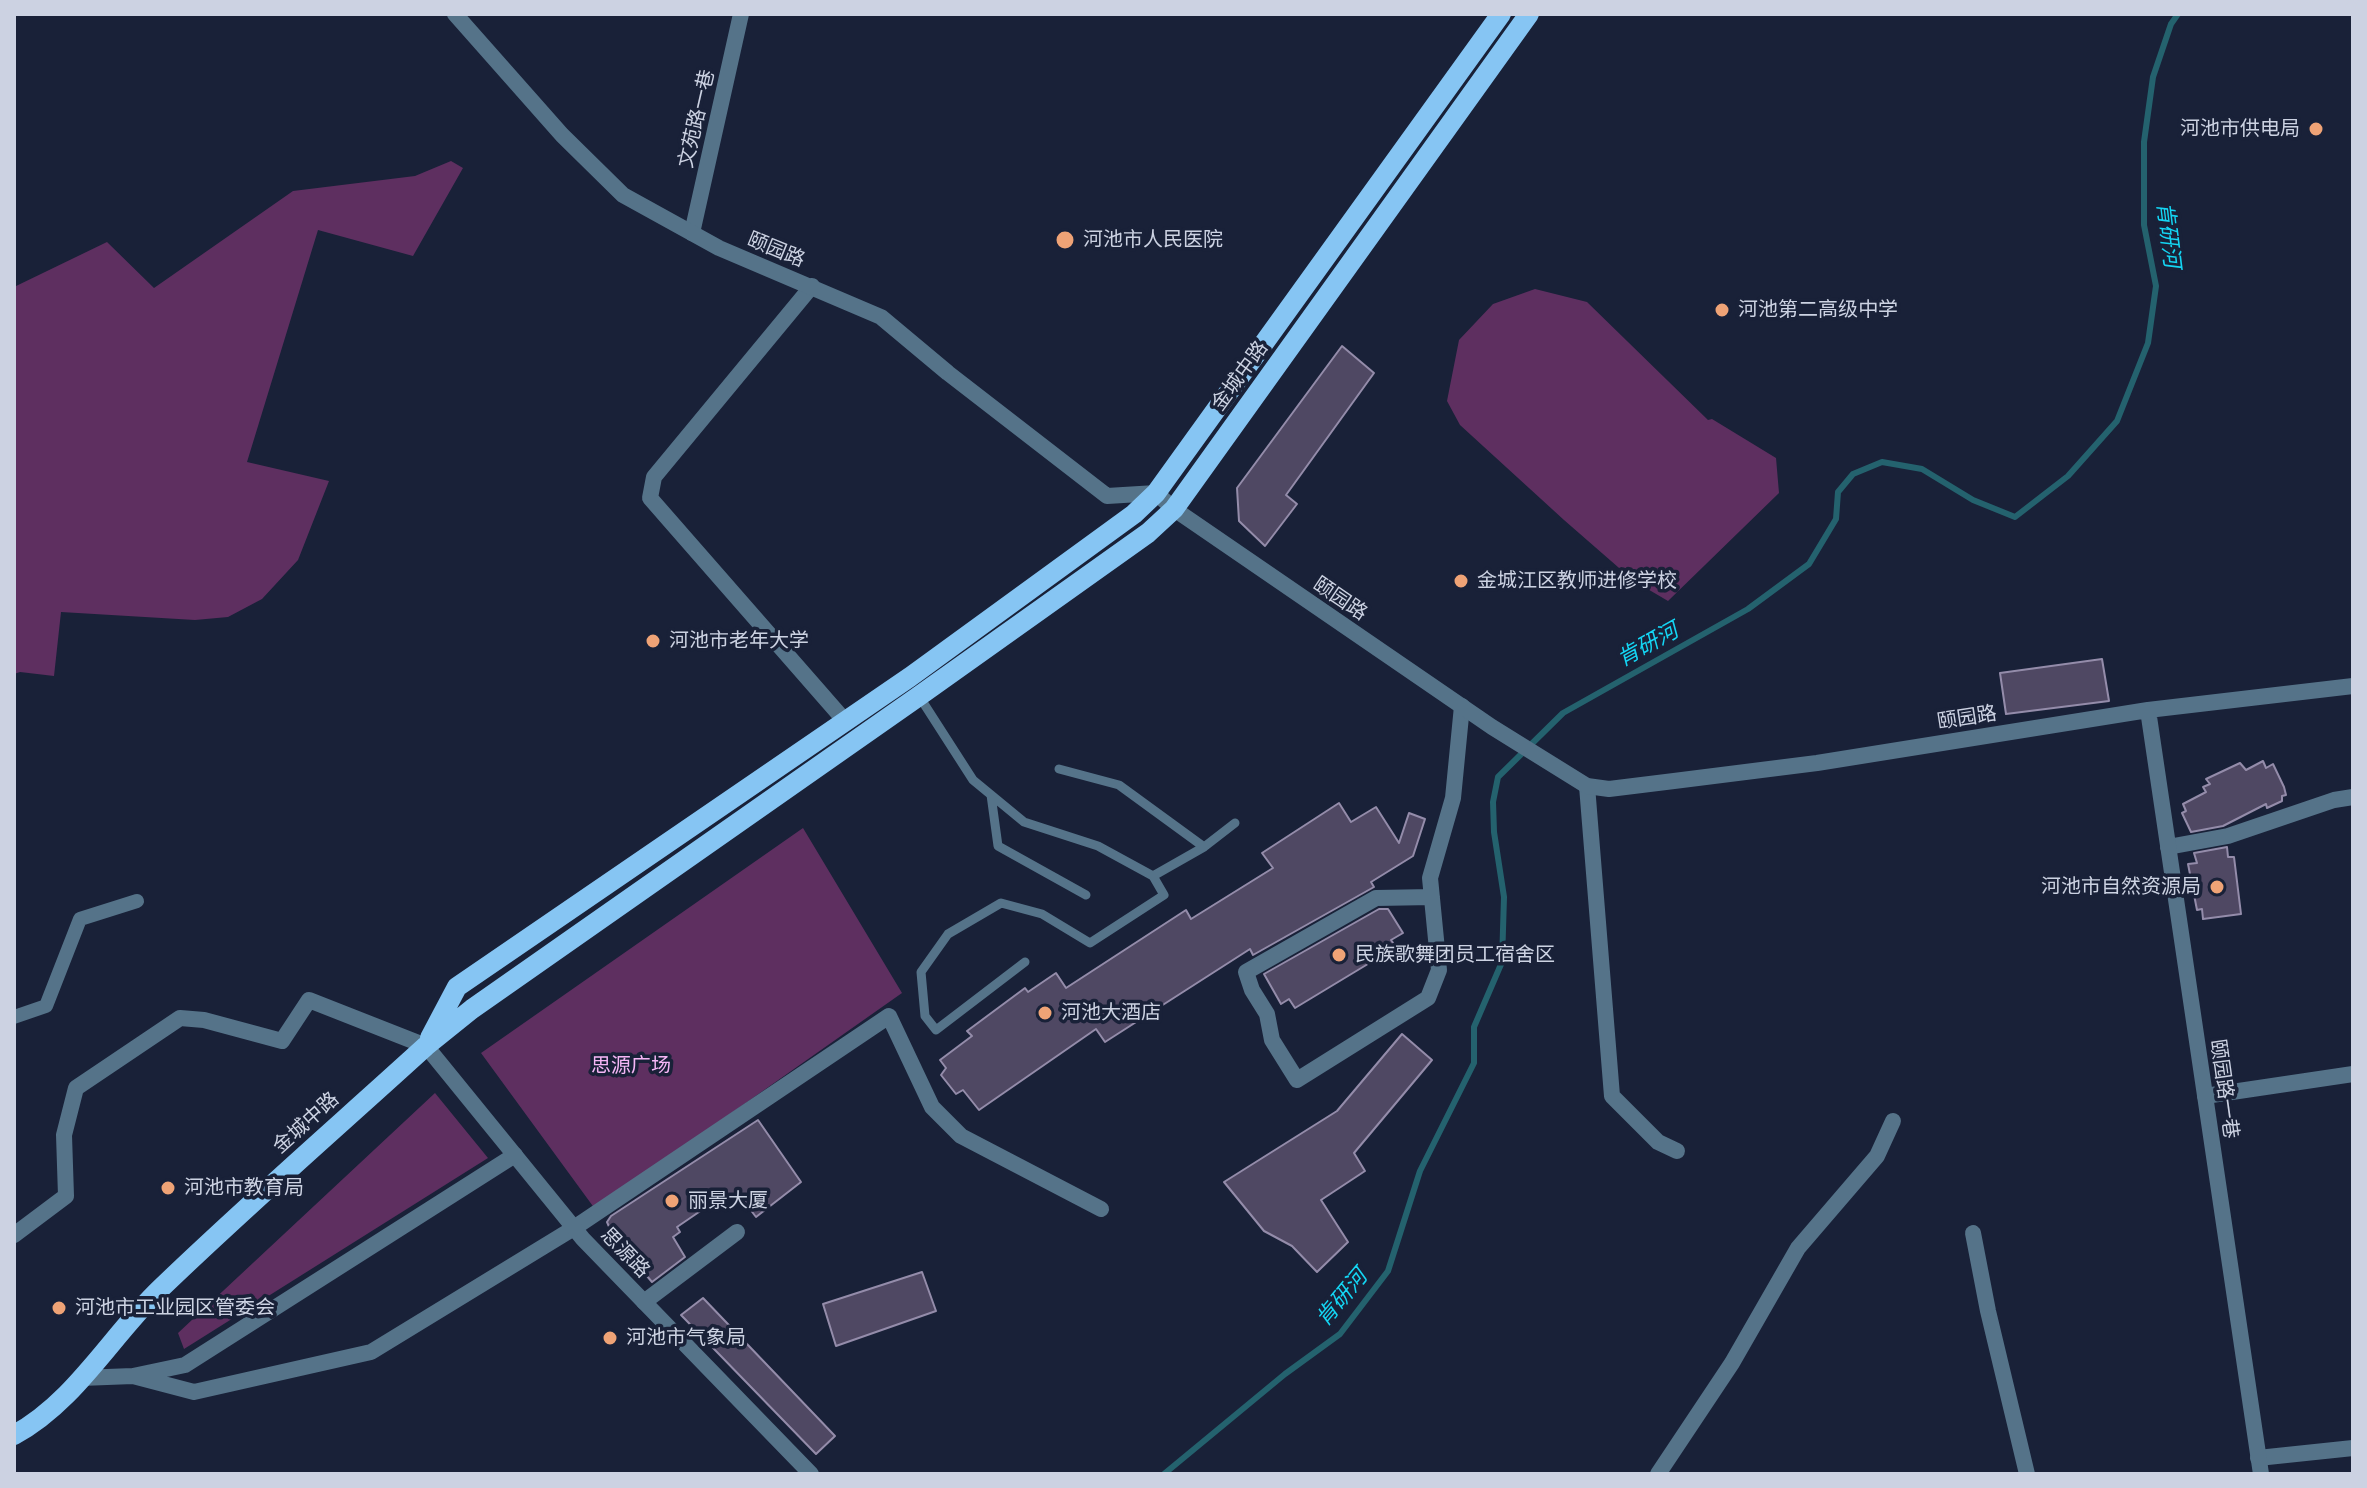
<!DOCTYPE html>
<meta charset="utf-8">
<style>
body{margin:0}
#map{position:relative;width:2367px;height:1488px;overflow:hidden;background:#192138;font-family:Quicksand,sans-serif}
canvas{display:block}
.frame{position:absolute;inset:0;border:16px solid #ccd2e2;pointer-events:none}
</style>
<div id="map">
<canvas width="2367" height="1488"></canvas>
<div class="frame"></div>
</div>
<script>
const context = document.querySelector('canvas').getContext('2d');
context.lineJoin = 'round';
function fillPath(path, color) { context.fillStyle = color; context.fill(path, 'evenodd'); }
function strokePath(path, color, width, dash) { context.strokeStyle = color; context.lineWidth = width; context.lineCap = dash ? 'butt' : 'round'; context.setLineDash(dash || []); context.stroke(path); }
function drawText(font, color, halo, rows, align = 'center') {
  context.font = font + ' Quicksand,"Noto Sans SC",sans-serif'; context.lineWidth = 7; context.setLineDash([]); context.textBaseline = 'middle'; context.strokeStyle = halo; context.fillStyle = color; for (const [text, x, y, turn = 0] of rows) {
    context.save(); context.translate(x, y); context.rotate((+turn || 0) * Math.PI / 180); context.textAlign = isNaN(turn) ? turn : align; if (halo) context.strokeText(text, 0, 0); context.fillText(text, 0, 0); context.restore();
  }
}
const green = new Path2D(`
 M 451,161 L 463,168 L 413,256 L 318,230 L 247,462 L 329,481 L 298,560 L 262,599 L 228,617 L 195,620 L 61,612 L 54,676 L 20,672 L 14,674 L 14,287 L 107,242 L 154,288 L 293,191 L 415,176 Z
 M 1535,289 L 1587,302 L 1708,420 L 1712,419 L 1776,458 L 1779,493 L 1668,601 L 1634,581 L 1564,520 L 1460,425 L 1447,401 L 1459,340 L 1493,304 Z
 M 803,828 L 902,993 L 595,1209 L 481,1053 Z
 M 435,1093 L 488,1158 L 184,1349 L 178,1333 Z`);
const stream = new Path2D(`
 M 1164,1474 L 1285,1374 L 1340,1334 L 1388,1271 L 1420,1171 L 1474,1063 L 1474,1027 L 1502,962 L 1504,897 L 1494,832 L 1493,802 L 1498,777 L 1563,713 L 1748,609 L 1809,564 L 1836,519 L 1838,492 L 1853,474 L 1882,462 L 1922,469 L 1973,500 L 2015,517 L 2068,476 L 2117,421 L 2148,343 L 2156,286 L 2144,225 L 2144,142 L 2153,77 L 2171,24 L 2178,14`);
const building = new Path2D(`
 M 1342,346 L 1374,373 L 1286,495 L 1297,504 L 1265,546 L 1239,521 L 1237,488 Z
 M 2102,659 L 2109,701 L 2006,714 L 2000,673 Z
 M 2263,761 L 2266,768 L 2273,764 L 2284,787 L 2286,795 L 2282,796 L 2282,801 L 2267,808 L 2266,804 L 2223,826 L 2191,832 L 2182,813 L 2186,811 L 2183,804 L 2206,792 L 2203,787 L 2210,784 L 2206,779 L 2240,763 L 2246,770 Z
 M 1339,803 L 1351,822 L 1376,807 L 1399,843 L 1409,813 L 1425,819 L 1413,856 L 1371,882 L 1374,887 L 1253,955 L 1250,949 L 1105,1042 L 1096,1029 L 979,1110 L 963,1090 L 956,1094 L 941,1075 L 946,1068 L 940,1060 L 972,1036 L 967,1031 L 1025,988 L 1028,992 L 1056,973 L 1066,988 L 1186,910 L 1191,919 L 1273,868 L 1262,853 Z
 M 2227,847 L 2228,857 L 2234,857 L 2241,914 L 2203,919 L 2202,909 L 2197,910 L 2188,864 L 2197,863 L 2194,853 Z
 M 1379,909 L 1388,909 L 1403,933 L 1391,940 L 1396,947 L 1295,1008 L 1289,999 L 1281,1004 L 1264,974 Z
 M 1402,1034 L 1432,1060 L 1354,1153 L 1365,1171 L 1321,1200 L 1348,1242 L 1317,1272 L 1292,1246 L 1264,1231 L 1224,1182 L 1337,1111 Z
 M 758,1120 L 801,1182 L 756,1217 L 737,1192 L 720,1204 L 718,1199 L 677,1227 L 680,1232 L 673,1237 L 685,1257 L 652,1282 L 613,1236 L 607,1222 L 611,1216 Z
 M 922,1272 L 936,1311 L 836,1346 L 823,1304 Z
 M 703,1298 L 835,1436 L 816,1454 L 681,1315 Z`);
const service = new Path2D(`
 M 919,696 L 973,780 L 1024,822 L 1098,846 L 1153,876
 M 1059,769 L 1119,785 L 1204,847
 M 991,795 L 998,846 L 1086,895
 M 1025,962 L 936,1030 L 925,1016 L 921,972 L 948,934 L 1001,903 L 1042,914 L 1090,943 L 1164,895 L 1153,876 L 1204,847 L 1235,823`);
const pedestrian = new Path2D(`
 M 14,1017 L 46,1006 L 80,919 L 137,901`);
const minor = new Path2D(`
 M 692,233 L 741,14
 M 812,286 L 654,477 L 650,498 L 845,721
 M 1587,786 L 1612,1096 L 1658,1142 L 1677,1151
 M 2168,847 L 2228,836 L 2334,800 L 2353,797
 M 1432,897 L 1376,898 L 1246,972 L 1252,990 L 1267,1014 L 1272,1040 L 1297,1080 L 1428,998 L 1439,970 L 1430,878 L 1453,798 L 1462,706
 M 2205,1096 L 2353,1074
 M 1973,1233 L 1988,1311 L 2027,1474
 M 14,1235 L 66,1196 L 64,1135 L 76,1088 L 180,1018 L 204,1020 L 282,1041 L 309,1000 L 426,1046
 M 644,1302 L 737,1232
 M 133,1376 L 194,1392 L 371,1352 L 574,1228 L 889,1016 L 932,1107 L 961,1136 L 1101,1209
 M 81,1378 L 133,1376 L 185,1365 L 515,1155
 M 2258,1458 L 2353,1448
 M 1658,1474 L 1732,1363 L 1798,1248 L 1877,1156 L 1893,1121`);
const tertiary = new Path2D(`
 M 455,14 L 562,135 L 623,195 L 719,248 L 881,317 L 948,373 L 1107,496 L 1156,493 L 1174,509 L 1492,727 L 1587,786 L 1609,789 L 1674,781 L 1817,763 L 2148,710 L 2353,686
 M 2148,710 L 2261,1474
 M 426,1046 L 583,1239 L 811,1474`);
const primary = new Path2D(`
 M 430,1038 L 457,987 L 910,677 L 1134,514 L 1156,493 L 1501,14
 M 14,1435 C 75,1402 111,1336 160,1289 C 246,1206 337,1127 426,1046 L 472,1009 L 919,696 L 1148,533 L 1174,509 L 1529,14`);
const markers = [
 [2316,129,8,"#efa376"],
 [1065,240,10,"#efa376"],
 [1722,310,8,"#efa376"],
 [1461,581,8,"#efa376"],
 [653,641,8,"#efa376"],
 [2217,887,8,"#efa376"],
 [1339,955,8,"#efa376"],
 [1045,1013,8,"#efa376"],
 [168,1188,8,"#efa376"],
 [672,1201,8,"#efa376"],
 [59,1308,8,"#efa376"],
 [610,1338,8,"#efa376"]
];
const streetNames = [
 ["文苑路一巷",697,119,-77],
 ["颐园路",776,250,22],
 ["金城中路",1240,376,-54],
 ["颐园路",1340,599,34],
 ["颐园路",1967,718,-9],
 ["颐园路一巷",2224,1089,82],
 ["金城中路",306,1123,-42],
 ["思源路",625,1253,46]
];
const poiNames = [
 ["河池市供电局",2300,129,"right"],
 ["河池市人民医院",1083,240],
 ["河池第二高级中学",1738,310],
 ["金城江区教师进修学校",1477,581],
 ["河池市老年大学",669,641],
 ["河池市自然资源局",2201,887,"right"],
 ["民族歌舞团员工宿舍区",1355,955],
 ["河池大酒店",1061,1013],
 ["河池市教育局",184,1188],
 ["丽景大厦",688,1201],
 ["河池市工业园区管委会",75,1308],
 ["河池市气象局",626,1338]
];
const parkNames = [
 ["思源广场",631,1066]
];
const waterNames = [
 ["肯研河",2168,235,83],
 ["肯研河",1648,645,-29],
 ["肯研河",1342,1298,-50]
];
fillPath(green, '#5e2f60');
strokePath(stream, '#24626e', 6);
fillPath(building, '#4f4863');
strokePath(building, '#948caa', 2);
strokePath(service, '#557389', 9);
strokePath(pedestrian, '#557389', 14);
strokePath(minor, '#557389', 16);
strokePath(tertiary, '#557389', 16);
strokePath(primary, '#86c5f3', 20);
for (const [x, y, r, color] of markers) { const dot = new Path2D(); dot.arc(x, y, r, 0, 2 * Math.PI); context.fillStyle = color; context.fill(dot); strokePath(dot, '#192138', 3); }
drawText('20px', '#ccd2e2', '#192138', streetNames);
drawText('20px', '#ccd2e2', '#192138', poiNames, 'left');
drawText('20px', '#f5b6f6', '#192138', parkNames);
drawText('italic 22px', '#14d6f4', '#192138', waterNames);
</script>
